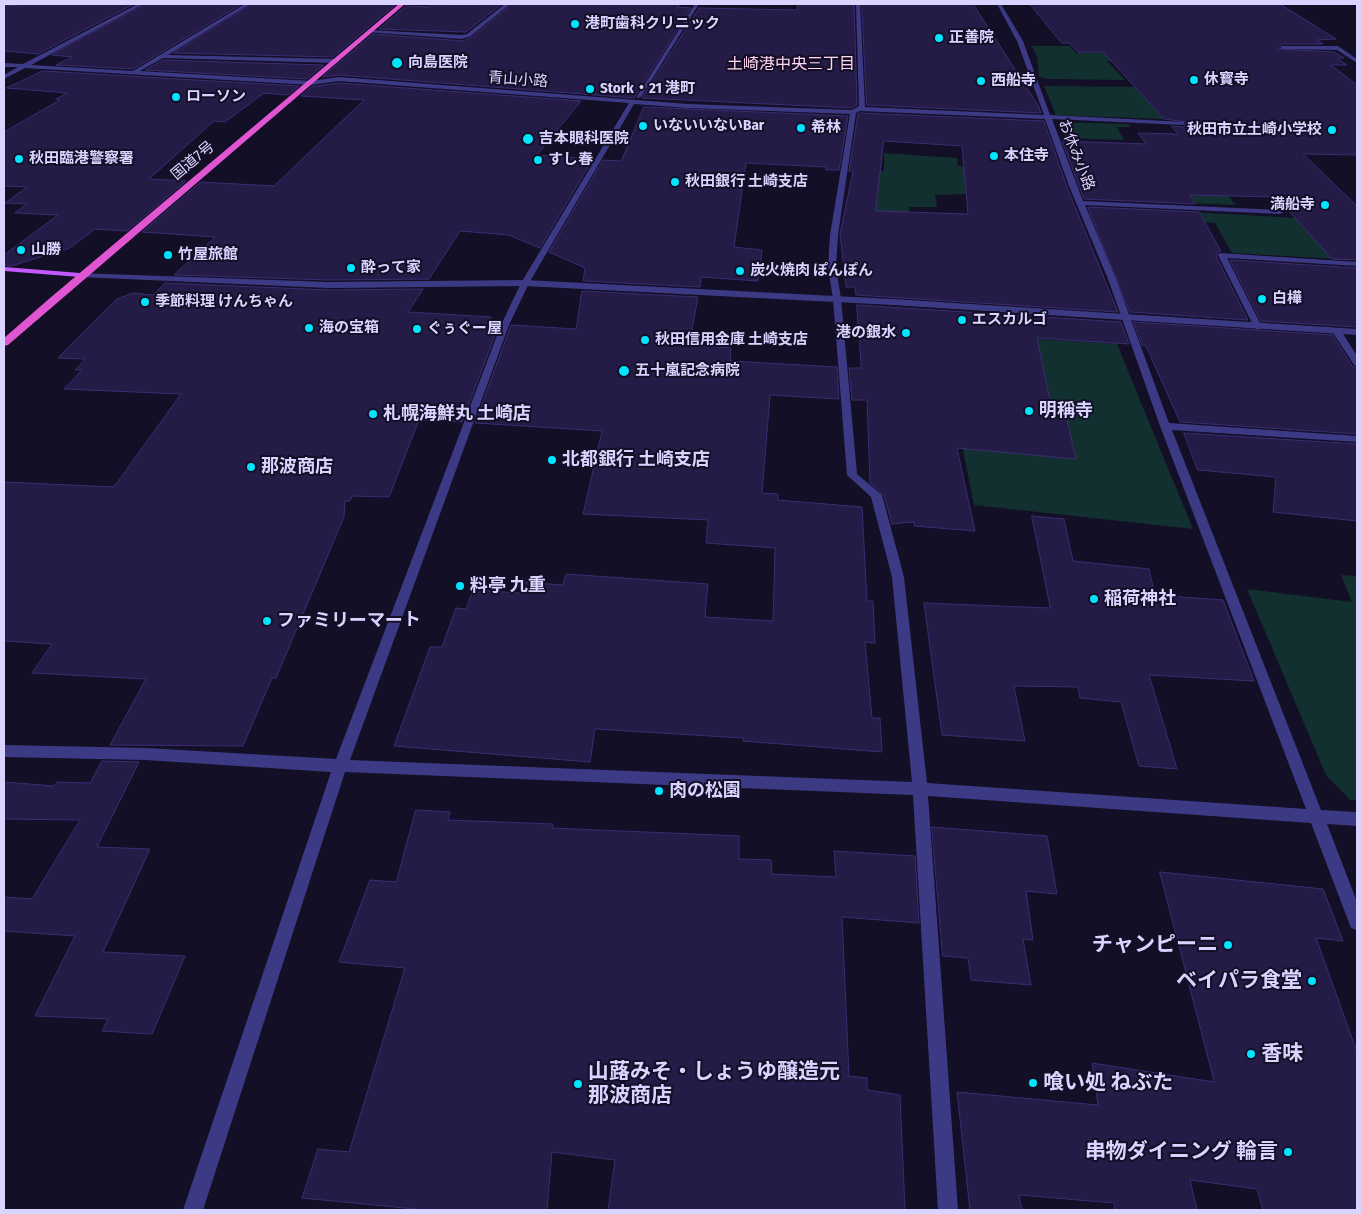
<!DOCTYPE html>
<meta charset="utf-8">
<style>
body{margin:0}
#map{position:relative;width:1361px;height:1214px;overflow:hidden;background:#130f26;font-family:"Fira Sans Condensed",sans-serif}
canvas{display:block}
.frame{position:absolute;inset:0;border:5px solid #d9d4ff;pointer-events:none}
</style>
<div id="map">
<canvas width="1361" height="1214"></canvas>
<div class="frame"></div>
</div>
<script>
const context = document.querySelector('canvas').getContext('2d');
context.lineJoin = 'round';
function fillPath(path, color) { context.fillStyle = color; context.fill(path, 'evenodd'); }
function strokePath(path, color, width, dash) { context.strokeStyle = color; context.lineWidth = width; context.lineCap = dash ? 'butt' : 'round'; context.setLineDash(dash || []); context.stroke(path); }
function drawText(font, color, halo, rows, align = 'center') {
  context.font = font + ' "Fira Sans Condensed","Noto Sans JP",sans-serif'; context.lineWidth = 4; context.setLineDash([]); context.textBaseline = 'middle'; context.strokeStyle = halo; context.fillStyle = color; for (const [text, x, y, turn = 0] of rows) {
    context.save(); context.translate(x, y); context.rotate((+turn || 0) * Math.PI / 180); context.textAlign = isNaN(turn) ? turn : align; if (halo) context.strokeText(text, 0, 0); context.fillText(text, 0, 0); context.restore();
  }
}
const green = new Path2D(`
 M 1032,46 L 1070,46 L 1076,53 L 1105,52 L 1132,60 L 1107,61 L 1125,80 L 1050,79 L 1039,77 L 1037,56 Z
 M 1044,86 L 1152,87 L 1188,120 L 1056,115 Z
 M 1060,122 L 1128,124 L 1131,127 L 1117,127 L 1124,140 L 1066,138 Z
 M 884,153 L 957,158 L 958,166 L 1035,170 L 1002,193 L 935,195 L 937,207 L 909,207 L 914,248 L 871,246 L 876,171 L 884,171 Z
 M 1222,189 L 1236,205 L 1130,201 L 1128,196 Z
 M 1120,208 L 1298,218 L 1315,238 L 1357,240 L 1357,260 L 1232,253 L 1215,223 L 1125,218 Z
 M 988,336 L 1117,344 L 1193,529 L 974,505 L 959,431 Z
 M 1341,575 L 1357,576 L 1357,800 L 1350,800 L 1326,775 L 1247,589 L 1352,602 Z`);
const building = new Path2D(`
 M 24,4 L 134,4 L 38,54 L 4,51 L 4,5 L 19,6 Z
 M 145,4 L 242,4 L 133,69 L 56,65 L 72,57 L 52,55 Z
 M 252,4 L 369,4 L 395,5 L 333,57 L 174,53 Z
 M 433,4 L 464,5 L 502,4 L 466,32 L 379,29 L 406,6 L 429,7 Z
 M 512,4 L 680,4 L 677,7 L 691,8 L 634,98 L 339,75 L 322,77 L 373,34 L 463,41 L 472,37 Z
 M 800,4 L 854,4 L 857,105 L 852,108 L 642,98 L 699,8 L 798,10 L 797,6 L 800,6 Z
 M 862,4 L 973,4 L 1038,105 L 1041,113 L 867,105 Z
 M 1030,4 L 1280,4 L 1336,39 L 1317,40 L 1323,44 L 1282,44 L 1278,49 L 1334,52 L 1344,58 L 1337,58 L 1347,65 L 1331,65 L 1357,85 L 1357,155 L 1303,154 L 1357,206 L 1357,260 L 1332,259 L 1276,197 L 1190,195 L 1195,204 L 1084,199 L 1062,141 L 1146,144 L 1138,133 L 1178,134 L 1171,126 L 1183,127 L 1187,122 L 1164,119 L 1103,52 L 1078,52 L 1069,43 L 1062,43 Z
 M 163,60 L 324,65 L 307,79 L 146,70 Z
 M 43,71 L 299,86 L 288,95 L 264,93 L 225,122 L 214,121 L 149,179 L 186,181 L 127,231 L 95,229 L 70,248 L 11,266 L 4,265 L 4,255 L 58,215 L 15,213 L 27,204 L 5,203 L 27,187 L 4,186 L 4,132 L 60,100 L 56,99 L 67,93 L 7,88 Z
 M 339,83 L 581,101 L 537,155 L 593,159 L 540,248 L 509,235 L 460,231 L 429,279 L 329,280 L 174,275 L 215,237 L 142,232 L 201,182 L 274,186 L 364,100 L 301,96 L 311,87 Z
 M 644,107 L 848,116 L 839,170 L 826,170 L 826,167 L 746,163 L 734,247 L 762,250 L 758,281 L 701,277 L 700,287 L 583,281 L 585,268 L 549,252 L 603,160 L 621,161 Z
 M 860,113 L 1044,121 L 1067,187 L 1118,312 L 856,295 L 855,287 L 846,287 L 840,234 L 853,171 L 849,171 L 858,114 ZM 884,141 L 962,146 L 968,214 L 876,211 Z
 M 1088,207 L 1199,212 L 1221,251 L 1217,252 L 1216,256 L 1248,320 L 1130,312 Z
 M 1230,260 L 1357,268 L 1357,327 L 1261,321 Z
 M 165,283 L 329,290 L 423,289 L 408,312 L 491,317 L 487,324 L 499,325 L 462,422 L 419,420 L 389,497 L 352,496 L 350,501 L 345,501 L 344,517 L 276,678 L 272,678 L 243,746 L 110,745 L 146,679 L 32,673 L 52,644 L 4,641 L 4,482 L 114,487 L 181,394 L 64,389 L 82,370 L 75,370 L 85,359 L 58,358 L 117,299 L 133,293 L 153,295 Z
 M 582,291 L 698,297 L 689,345 L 731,348 L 730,361 L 837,367 L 839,399 L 770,395 L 762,493 L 778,494 L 778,500 L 862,507 L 867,601 L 873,601 L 875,643 L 865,642 L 872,718 L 880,718 L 882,752 L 743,741 L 743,738 L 595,729 L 590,762 L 394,746 L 430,647 L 442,647 L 456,608 L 466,609 L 473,590 L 520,593 L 524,582 L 563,585 L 566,574 L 708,584 L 705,617 L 773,621 L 775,548 L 706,543 L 708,520 L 583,514 L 602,431 L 475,423 L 511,325 L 576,329 Z
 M 857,305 L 1121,322 L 1129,344 L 1037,338 L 1052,410 L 1065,411 L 1076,459 L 957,448 L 975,531 L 914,526 L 914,522 L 892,524 L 884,495 L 870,483 L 867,400 L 852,400 L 849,368 L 861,368 Z
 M 1134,322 L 1333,335 L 1352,366 L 1357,368 L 1357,434 L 1180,422 L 1146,346 L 1142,345 Z
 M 1184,433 L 1357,444 L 1357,521 L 1273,512 L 1276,477 L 1198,470 Z
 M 1032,516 L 1064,519 L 1073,561 L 1149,569 L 1155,595 L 1223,600 L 1254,681 L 1149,675 L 1177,769 L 1139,766 L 1121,702 L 1080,698 L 1078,687 L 1014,686 L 1025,741 L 942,735 L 924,603 L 1050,608 Z
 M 102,761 L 139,762 L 97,847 L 150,849 L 103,952 L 185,956 L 152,1034 L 102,1031 L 108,1019 L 35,1016 L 75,936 L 4,931 L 4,897 L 32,899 L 80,820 L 4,819 L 4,782 L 54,786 L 57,782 L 90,783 Z
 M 416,810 L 450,812 L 448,820 L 553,824 L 552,828 L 739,836 L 739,859 L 771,860 L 772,874 L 836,877 L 834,851 L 915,856 L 919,923 L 842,917 L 849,1076 L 867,1078 L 867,1090 L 900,1095 L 905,1210 L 608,1210 L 615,1160 L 552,1152 L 547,1210 L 425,1210 L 302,1198 L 318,1149 L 349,1152 L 405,968 L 339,962 L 370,880 L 396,882 Z
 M 932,827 L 1047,836 L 1057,894 L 1026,891 L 1033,940 L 1023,939 L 1031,985 L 971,980 L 968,958 L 943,956 Z
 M 1160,872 L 1323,889 L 1343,941 L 1316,938 L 1357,1052 L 1357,1210 L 1263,1210 L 1257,1189 L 1190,1180 L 1197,1210 L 1115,1210 L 1114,1203 L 1019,1195 L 1022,1210 L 970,1210 L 957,1092 L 1098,1105 L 1092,1063 L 1214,1082 Z`);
const minor = new Path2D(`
 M 138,4 L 143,4 L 31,65 L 133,71 L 245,4 L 250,4 L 168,55 L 336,59 L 339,61 L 336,63 L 163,58 L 140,71 L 311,81 L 339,77 L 688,104 L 852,110 L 859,106 L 856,4 L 860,4 L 865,107 L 1044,115 L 1017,41 L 997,4 L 1001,4 L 1023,41 L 1050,115 L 1185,122 L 1183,125 L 1052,119 L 1083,201 L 1280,210 L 1284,212 L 1280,214 L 1085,205 L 1116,279 L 1169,423 L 1357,436 L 1357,442 L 1172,430 L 1321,810 L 1357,812 L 1357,826 L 1327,824 L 1357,902 L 1357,930 L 1351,928 L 1311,823 L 928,796 L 958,1210 L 938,1210 L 913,795 L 345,772 L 203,1210 L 183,1210 L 331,772 L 146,760 L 4,757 L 4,745 L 146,748 L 336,759 L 501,325 L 521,283 L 629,103 L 339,81 L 311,85 L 25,68 L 4,79 L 4,75 L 18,67 L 4,67 L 4,63 L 23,64 ZM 634,104 L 688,108 L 850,114 L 830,235 L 828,267 L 833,299 L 847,475 L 871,497 L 892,577 L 912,782 L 350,760 L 509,325 L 529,283 ZM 860,111 L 1045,119 L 1069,186 L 1108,279 L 1160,426 L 1306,809 L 927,783 L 904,577 L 882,495 L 857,474 L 841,299 L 836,267 L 838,235 L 856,113 Z
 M 505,4 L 510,4 L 471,36 L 462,39 L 366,32 L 369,30 L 462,35 L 467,34 Z
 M 695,4 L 699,4 L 641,97 L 636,98 Z
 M 1282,46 L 1338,46 L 1357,59 L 1357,63 L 1337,50 L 1280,49 Z
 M 1219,253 L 1357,262 L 1357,266 L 1227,258 L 1262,327 L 1258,330 L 1254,327 L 1218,255 Z
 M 1337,328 L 1340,329 L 1357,356 L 1357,366 L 1354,365 L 1332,331 Z`);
const tertiary = new Path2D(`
 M 77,273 L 329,282 L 525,280 L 893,299 L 1357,329 L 1357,335 L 893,305 L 525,286 L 329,288 L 80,277 L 76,275 Z`);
const primary = new Path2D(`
 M 4,267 L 80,273 L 84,275 L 80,277 L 4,271 Z`);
const trunk = new Path2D(`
 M 399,4 L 405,4 L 8,345 L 4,346 L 4,338 L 50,298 Z`);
const markers = [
 [575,24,5,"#00e5ff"],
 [939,38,5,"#00e5ff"],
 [397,63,6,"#00e5ff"],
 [1194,80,5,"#00e5ff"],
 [981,81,5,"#00e5ff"],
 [590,89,5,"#00e5ff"],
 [176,97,5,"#00e5ff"],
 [643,126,5,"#00e5ff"],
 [801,128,5,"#00e5ff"],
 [1332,130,5,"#00e5ff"],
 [528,139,6,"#00e5ff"],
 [994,156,5,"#00e5ff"],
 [19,159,5,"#00e5ff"],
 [538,160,5,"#00e5ff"],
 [675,182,5,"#00e5ff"],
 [1325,205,5,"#00e5ff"],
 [21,250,5,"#00e5ff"],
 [168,255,5,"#00e5ff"],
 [351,268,5,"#00e5ff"],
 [740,271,5,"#00e5ff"],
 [1262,299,5,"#00e5ff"],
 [145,302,5,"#00e5ff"],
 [962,320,5,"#00e5ff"],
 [309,328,5,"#00e5ff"],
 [417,329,5,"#00e5ff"],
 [906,333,5,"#00e5ff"],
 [645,340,5,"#00e5ff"],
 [624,371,6,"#00e5ff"],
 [1029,411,5,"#00e5ff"],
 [373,414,5,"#00e5ff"],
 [552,460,5,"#00e5ff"],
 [251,467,5,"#00e5ff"],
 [460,586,5,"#00e5ff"],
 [1094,599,5,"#00e5ff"],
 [267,621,5,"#00e5ff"],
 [659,791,5,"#00e5ff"],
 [1228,945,5,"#00e5ff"],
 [1312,981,5,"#00e5ff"],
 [1251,1054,5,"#00e5ff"],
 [1033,1083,5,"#00e5ff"],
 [578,1084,5,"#00e5ff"],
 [1288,1152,5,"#00e5ff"]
];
const farPoinames = [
 ["港町歯科クリニック",585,24],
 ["正善院",949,38],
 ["向島医院",408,63],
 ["休寳寺",1204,80],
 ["西船寺",991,81],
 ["Stork・21 港町",600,89],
 ["ローソン",186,97],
 ["いないいないBar",653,126],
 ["希林",811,128],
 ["秋田市立土崎小学校",1322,130,"right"],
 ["吉本眼科医院",539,139],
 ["本住寺",1004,156],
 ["秋田臨港警察署",29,159],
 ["すし春",548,160],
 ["秋田銀行 土崎支店",685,182],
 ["満船寺",1315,205,"right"],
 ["山勝",31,250],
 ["竹屋旅館",178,255],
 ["酔って家",361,268],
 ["炭火焼肉 ぽんぽん",750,271],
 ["白樺",1272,299],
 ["季節料理 けんちゃん",155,302],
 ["エスカルゴ",972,320],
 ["海の宝箱",319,328],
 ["ぐぅぐー屋",427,329],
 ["港の銀水",896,333,"right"],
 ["秋田信用金庫 土崎支店",655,340],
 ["五十嵐記念病院",635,371]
];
const farStreetnames = [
 ["青山小路",518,80,4],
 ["お休み小路",1076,155,69],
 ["国道7号",193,161,-40]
];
const farNeighbourhoodnames = [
 ["土崎港中央三丁目",791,65]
];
const poiNames = [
 ["明稱寺",1039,411],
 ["札幌海鮮丸 土崎店",383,414],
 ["北都銀行 土崎支店",562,460],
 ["那波商店",261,467],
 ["料亭 九重",470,586],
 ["稲荷神社",1104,599],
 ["ファミリーマート",277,621],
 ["肉の松園",669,791]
];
const nearPoinames = [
 ["チャンピーニ",1218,945],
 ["ベイパラ食堂",1302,981],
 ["香味",1261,1054,"left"],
 ["山蕗みそ・しょうゆ醸造元",588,1072,"left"],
 ["那波商店",588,1096,"left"],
 ["喰い処 ねぶた",1043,1083,"left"],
 ["串物ダイニング 輪言",1278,1152]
];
fillPath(green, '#12302f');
fillPath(building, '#241b47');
strokePath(building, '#3b2d73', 1);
fillPath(minor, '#3d3a85');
fillPath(tertiary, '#3d3a85');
fillPath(primary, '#c25bff');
fillPath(trunk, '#e055d1');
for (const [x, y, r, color] of markers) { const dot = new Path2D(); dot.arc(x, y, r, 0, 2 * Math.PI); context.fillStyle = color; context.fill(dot); strokePath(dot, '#130f26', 2); }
drawText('bold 15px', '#d9d4ff', '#130f26', farPoinames, 'left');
drawText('15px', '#d9d4ff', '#130f26', farStreetnames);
drawText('16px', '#ffd6f0', '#130f26', farNeighbourhoodnames);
drawText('bold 18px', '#d9d4ff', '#130f26', poiNames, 'left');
drawText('bold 21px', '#d9d4ff', '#130f26', nearPoinames, 'right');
</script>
